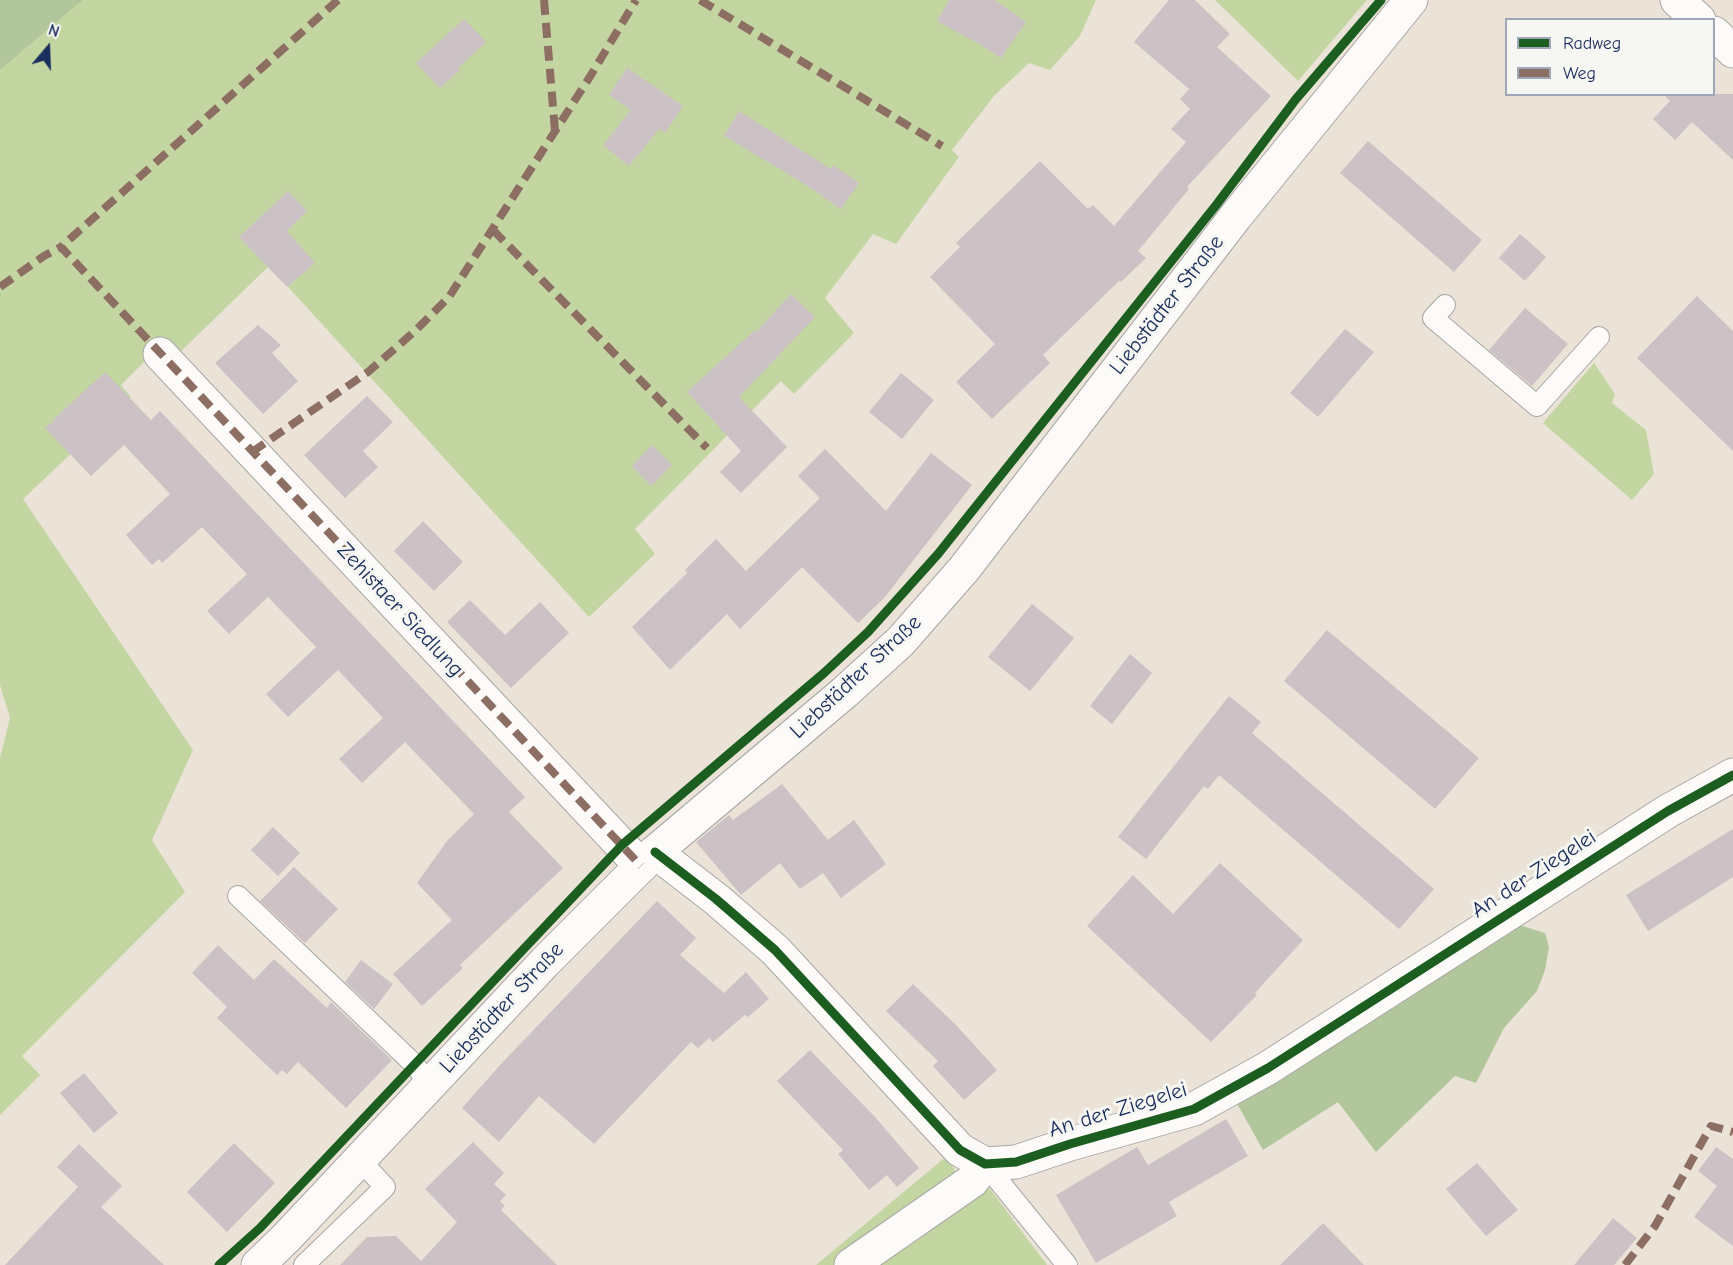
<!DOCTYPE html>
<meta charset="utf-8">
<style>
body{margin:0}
#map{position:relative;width:1733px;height:1265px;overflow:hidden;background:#ebe3d7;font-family:"Comic Neue",sans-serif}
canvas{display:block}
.legend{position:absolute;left:1505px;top:18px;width:210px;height:78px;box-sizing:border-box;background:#f6f6f2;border:2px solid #9ea6b7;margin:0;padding:8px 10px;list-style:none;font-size:18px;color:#1b2f5e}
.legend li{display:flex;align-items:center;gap:12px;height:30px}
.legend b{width:30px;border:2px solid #9ea6b7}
.north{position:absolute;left:18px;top:18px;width:60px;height:60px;-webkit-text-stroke:4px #f6f6f2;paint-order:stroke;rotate:19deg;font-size:16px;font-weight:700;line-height:24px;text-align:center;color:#1b2f5e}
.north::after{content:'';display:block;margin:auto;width:21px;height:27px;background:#1b2f5e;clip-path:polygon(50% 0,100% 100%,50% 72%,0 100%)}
</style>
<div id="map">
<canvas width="1733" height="1265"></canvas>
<ul class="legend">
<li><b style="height:8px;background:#1b5e20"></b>Radweg</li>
<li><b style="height:8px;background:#8d6e63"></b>Weg</li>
</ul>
<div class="north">N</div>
</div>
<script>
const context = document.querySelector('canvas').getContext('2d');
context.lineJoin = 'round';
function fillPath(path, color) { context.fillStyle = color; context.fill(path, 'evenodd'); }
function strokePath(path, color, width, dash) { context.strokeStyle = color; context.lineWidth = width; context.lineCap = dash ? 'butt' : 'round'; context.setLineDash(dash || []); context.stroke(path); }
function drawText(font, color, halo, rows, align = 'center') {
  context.font = font + ' "Comic Neue",sans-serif'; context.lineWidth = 6; context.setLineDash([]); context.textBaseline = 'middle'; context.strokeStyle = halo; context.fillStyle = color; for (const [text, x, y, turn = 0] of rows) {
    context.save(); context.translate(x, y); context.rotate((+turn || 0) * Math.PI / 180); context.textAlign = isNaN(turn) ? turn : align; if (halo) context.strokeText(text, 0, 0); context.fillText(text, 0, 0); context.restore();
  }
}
const green = new Path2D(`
 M 83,0 L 1096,0 L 1080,36 L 1050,70 L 1029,63 L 995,95 L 952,150 L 959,157 L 896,244 L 873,234 L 825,298 L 854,333 L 794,394 L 781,381 L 635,529 L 655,554 L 589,617 L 269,266 L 176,356 L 163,343 L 121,385 L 131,397 L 23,499 L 193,750 L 152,840 L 185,892 L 22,1056 L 40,1075 L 0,1115 L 0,758 L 10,718 L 0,685 L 0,70 Z
 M 1215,0 L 1367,0 L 1298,81 Z
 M 1594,363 L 1615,394 L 1612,403 L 1646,430 L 1654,474 L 1632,500 L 1543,423 Z
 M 947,1156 L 957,1175 L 944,1188 L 834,1265 L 816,1265 Z
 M 978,1185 L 990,1189 L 1047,1265 L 865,1265 Z`);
const forest = new Path2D(`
 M 0,0 L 83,0 L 0,70 Z
 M 1519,925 L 1545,933 L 1549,947 L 1545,970 L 1537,991 L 1504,1028 L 1476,1083 L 1455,1076 L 1376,1152 L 1338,1102 L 1263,1150 L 1235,1100 Z`);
const building = new Path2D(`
 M 949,0 L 995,0 L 1026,22 L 1001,58 L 979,44 L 937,21 Z
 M 1169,0 L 1195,0 L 1230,34 L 1217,47 L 1271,96 L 1187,187 L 1189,189 L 1138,251 L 1146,258 L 1121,282 L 1120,280 L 1043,355 L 1050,363 L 992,419 L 956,382 L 995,344 L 930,277 L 960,247 L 956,243 L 1040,161 L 1088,209 L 1093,205 L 1114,226 L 1186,142 L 1171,129 L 1190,109 L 1180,99 L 1189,89 L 1134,42 Z
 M 464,19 L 486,42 L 458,68 L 460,70 L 440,88 L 416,63 Z
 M 627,68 L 683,106 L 665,133 L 659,129 L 629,166 L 603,145 L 631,110 L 609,95 Z
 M 1663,94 L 1733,94 L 1733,160 L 1692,122 L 1675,140 L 1653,119 L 1670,101 Z
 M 739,111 L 831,169 L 833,165 L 859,183 L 841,209 L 800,181 L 724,136 Z
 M 1368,141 L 1482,240 L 1454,272 L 1340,173 Z
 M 288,191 L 307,211 L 287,231 L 315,263 L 287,287 L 239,237 Z
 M 1520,234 L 1546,257 L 1525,281 L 1499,258 Z
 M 791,294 L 815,317 L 739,397 L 787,447 L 741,493 L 720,472 L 741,451 L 687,392 L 755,330 L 756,332 Z
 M 1697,296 L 1733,331 L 1733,451 L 1637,358 Z
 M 1525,308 L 1568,344 L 1532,386 L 1489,350 Z
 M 258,325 L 281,345 L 272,353 L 298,381 L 263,414 L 215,363 Z
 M 1345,329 L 1374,352 L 1318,417 L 1290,393 Z
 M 105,372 L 151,420 L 160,411 L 525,797 L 509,812 L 563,868 L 460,965 L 463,968 L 422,1006 L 393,974 L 452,920 L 417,883 L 447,841 L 474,814 L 405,742 L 362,783 L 339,759 L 383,718 L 338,670 L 288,717 L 266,694 L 316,647 L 268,597 L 229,634 L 207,611 L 247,574 L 202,527 L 162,563 L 159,559 L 152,565 L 126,535 L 170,494 L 124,445 L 91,476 L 45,428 L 55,420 L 54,419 Z
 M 901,373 L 934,400 L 902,439 L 869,412 Z
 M 367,396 L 393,422 L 363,451 L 378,467 L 345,498 L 304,455 Z
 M 652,445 L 672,465 L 651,486 L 632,466 Z
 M 825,449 L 886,511 L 931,453 L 972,485 L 884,598 L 858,623 L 802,567 L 740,629 L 727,614 L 670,670 L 632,627 L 687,573 L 685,570 L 716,539 L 746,571 L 820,498 L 798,476 Z
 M 423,521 L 463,562 L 434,591 L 394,551 Z
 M 470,600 L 505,635 L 540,602 L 569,633 L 511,688 L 447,622 Z
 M 1032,604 L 1074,638 L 1030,691 L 988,657 Z
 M 1327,630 L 1479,758 L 1435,809 L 1284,681 Z
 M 1130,654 L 1152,673 L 1112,724 L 1090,706 Z
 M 1229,696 L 1261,722 L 1252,733 L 1434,889 L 1399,929 L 1219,775 L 1208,789 L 1204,786 L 1146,859 L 1118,837 Z
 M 782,784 L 828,840 L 854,820 L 886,864 L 841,898 L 823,873 L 800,889 L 780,863 L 741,895 L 696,842 L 729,815 L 733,820 Z
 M 273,827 L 300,853 L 278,876 L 251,850 Z
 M 1733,829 L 1733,877 L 1648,931 L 1626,895 Z
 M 1220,863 L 1303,940 L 1255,993 L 1257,995 L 1211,1042 L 1087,926 L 1133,875 L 1173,914 Z
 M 294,867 L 338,909 L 305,943 L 260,901 Z
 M 657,901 L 696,938 L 680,955 L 724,993 L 746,972 L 769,999 L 748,1017 L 745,1015 L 713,1042 L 709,1038 L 698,1048 L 691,1042 L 594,1144 L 539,1096 L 499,1142 L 462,1108 L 501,1064 Z
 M 218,945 L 254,980 L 274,959 L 327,1008 L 331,1002 L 392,1060 L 346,1108 L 298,1062 L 287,1074 L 282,1070 L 277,1075 L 217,1018 L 227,1007 L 192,973 Z
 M 361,960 L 393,984 L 374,1009 L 345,982 Z
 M 913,984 L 956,1025 L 997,1070 L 964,1100 L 933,1066 L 938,1061 L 886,1011 Z
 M 810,1050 L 875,1117 L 919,1168 L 897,1187 L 887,1175 L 869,1190 L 838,1154 L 843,1150 L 777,1081 Z
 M 84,1073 L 118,1113 L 94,1133 L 60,1093 Z
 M 1226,1119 L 1248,1156 L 1169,1202 L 1177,1216 L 1096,1263 L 1056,1195 L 1137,1147 L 1148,1165 Z
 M 473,1142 L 504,1173 L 494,1184 L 506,1195 L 500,1201 L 505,1206 L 501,1210 L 557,1265 L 340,1265 L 367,1237 L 396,1236 L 421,1261 L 457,1222 L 425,1189 Z
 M 234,1143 L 275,1183 L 227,1232 L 187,1192 Z
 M 79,1144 L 122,1186 L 101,1207 L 164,1265 L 5,1265 L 78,1187 L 57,1167 Z
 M 1716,1147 L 1733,1159 L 1733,1246 L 1694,1217 L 1717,1186 L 1698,1171 Z
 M 1477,1163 L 1518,1210 L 1486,1236 L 1446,1189 Z
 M 1613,1218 L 1637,1238 L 1614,1265 L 1574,1265 Z
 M 1323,1223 L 1364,1265 L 1280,1265 Z`);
const lane = new Path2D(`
 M 1445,305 L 1433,318 L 1537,406 L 1599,337
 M 238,896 L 414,1064 L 430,1085
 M 985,1164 L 1067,1265
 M 304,1265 L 385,1187 L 360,1160`);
const street = new Path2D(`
 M 1677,0 L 1699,20
 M 1714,33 L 1733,51
 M 160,354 L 641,866
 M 655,852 L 716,899 L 775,950 L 960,1150 L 985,1164 L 1016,1162 L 1070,1144 L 1194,1109 L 1268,1068 L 1668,811 L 1733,775
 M 851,1265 L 972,1181 L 985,1164`);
const secondary = new Path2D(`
 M 258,1265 L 287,1237 L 545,962 L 655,852 L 845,692 L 901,641 L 964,569 L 1236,216 L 1411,0`);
const quiet = new Path2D(`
 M 338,0 L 61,247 L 641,866
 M 544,0 L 555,131
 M 700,0 L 942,146
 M 493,230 L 707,448
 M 0,287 L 44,256 L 61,247
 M 252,452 L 368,372 L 415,331 L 449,297 L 591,75 L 636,0
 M 1625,1265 L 1655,1226 L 1711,1126 L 1733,1132`);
const cycleway = new Path2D(`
 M 655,852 L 716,899 L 775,950 L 960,1150 L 985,1164 L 1016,1162 L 1070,1144 L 1194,1109 L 1268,1068 L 1668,811 L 1733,775
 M 219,1265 L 260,1228 L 622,845 L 824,673 L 868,632 L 938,554 L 1217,204 L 1296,99 L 1381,0`);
const streetNames = [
 ["Liebstädter Straße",1167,305,-52],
 ["Zehistaer Siedlung",400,610,47],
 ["Liebstädter Straße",856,677,-43],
 ["An der Ziegelei",1534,874,-33],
 ["Liebstädter Straße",502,1008,-47],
 ["An der Ziegelei",1118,1110,-17]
];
fillPath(green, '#c3d6a2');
fillPath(forest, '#b1c69a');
fillPath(building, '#ccc1c4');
strokePath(lane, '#a8a6a5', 22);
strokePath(street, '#a8a6a5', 35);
strokePath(secondary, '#a8a6a5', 35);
strokePath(lane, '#fcfbf9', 20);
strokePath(street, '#fcfbf9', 33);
strokePath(secondary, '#fcfbf9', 33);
strokePath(quiet, '#8d6e63', 8, [15, 8]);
strokePath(cycleway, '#1b5e20', 9);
drawText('22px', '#1b2f5e', '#f6f6f2', streetNames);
</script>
